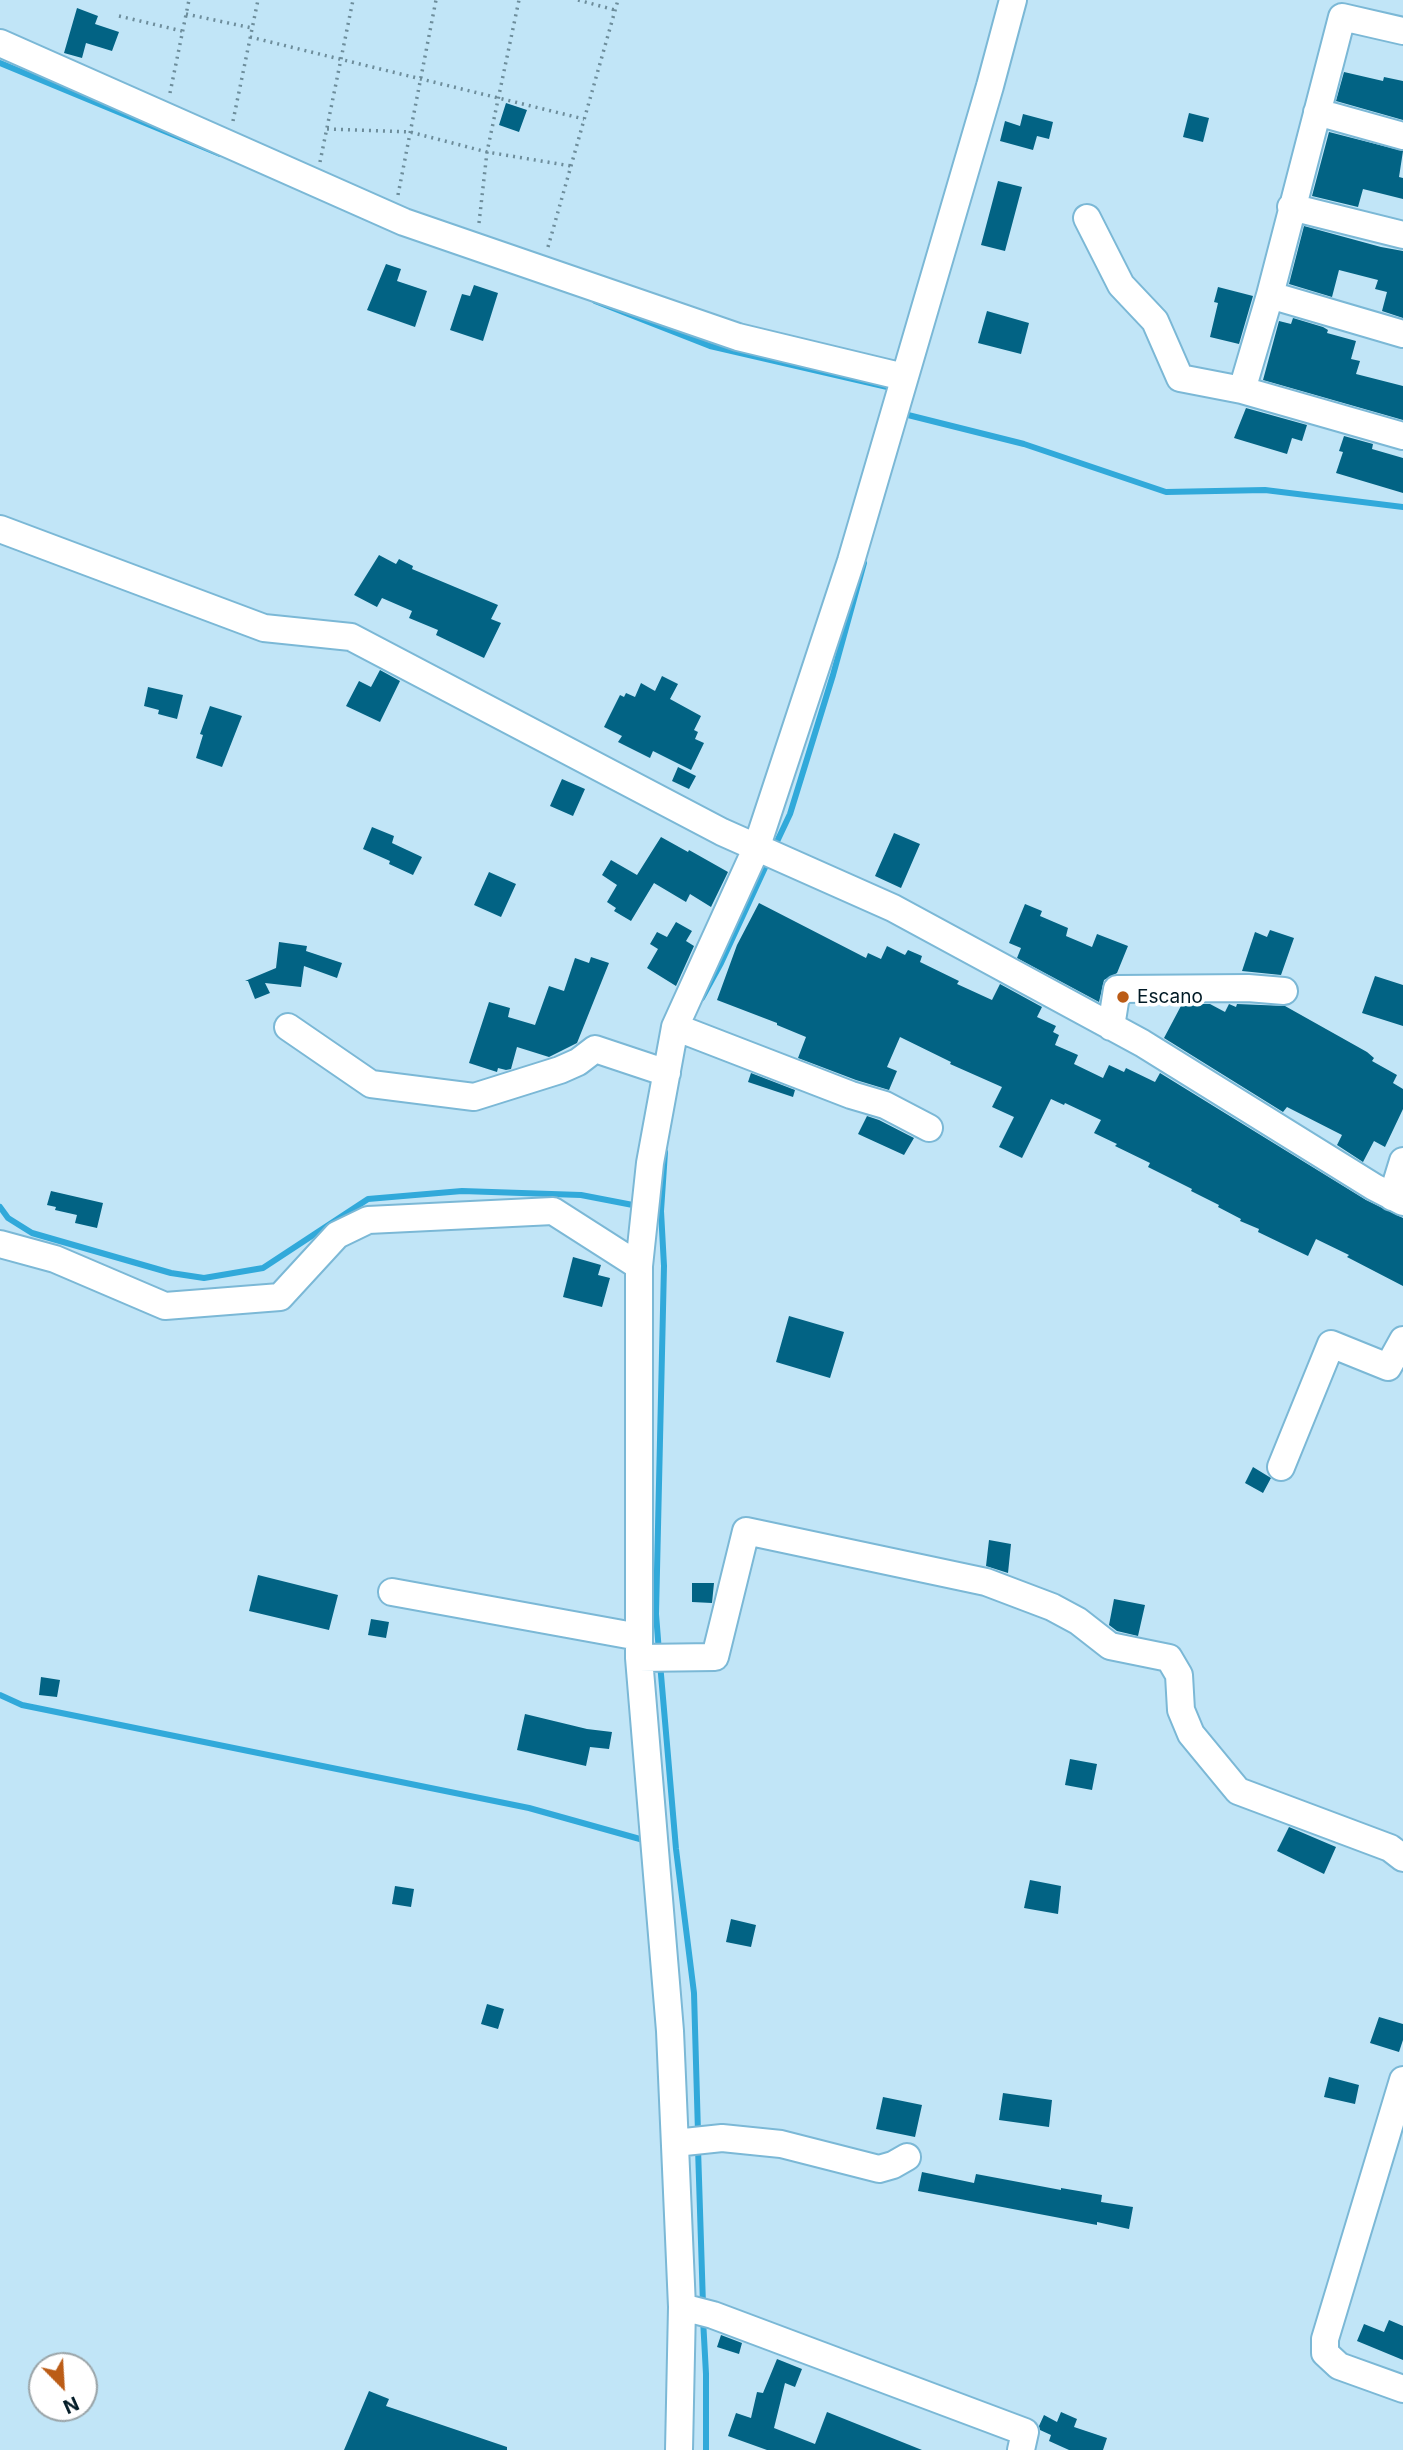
<!DOCTYPE html>
<style>
body{margin:0}
#map{position:relative;width:1403px;height:2450px;overflow:hidden;background:#c1e5f7;font-family:Inter,sans-serif}
canvas{display:block}
.north{position:absolute;left:28px;top:2352px;width:70px;height:70px;box-sizing:border-box;background:#fff;border:2px solid #9aa4a8;border-radius:50%;rotate:156deg;font-size:19px;font-weight:700;line-height:28px;text-align:center;color:#021b26}
.north::after{content:'';display:block;margin:auto;width:24px;height:32px;background:#bb5c16;clip-path:polygon(50% 0,100% 100%,50% 72%,0 100%)}
</style>
<div id="map">
<canvas width="1403" height="2450"></canvas>
<div class="north">N</div>
</div>
<script>
const context = document.querySelector('canvas').getContext('2d');
context.lineJoin = 'round';
function strokePath(path, color, width, dash) { context.strokeStyle = color; context.lineWidth = width; context.lineCap = dash ? 'butt' : 'round'; context.setLineDash(dash || []); context.stroke(path); }
function fillPath(path, color) { context.fillStyle = color; context.fill(path, 'evenodd'); }
function drawText(font, color, halo, rows, align = 'center') {
  context.font = font + ' Inter,sans-serif'; context.lineWidth = 7; context.setLineDash([]); context.textBaseline = 'middle'; context.strokeStyle = halo; context.fillStyle = color; for (const [text, x, y, turn = 0] of rows) {
    context.save(); context.translate(x, y); context.rotate((+turn || 0) * Math.PI / 180); context.textAlign = isNaN(turn) ? turn : align; if (halo) context.strokeText(text, 0, 0); context.fillText(text, 0, 0); context.restore();
  }
}
const stream = new Path2D(`
 M 0,63 L 220,154
 M 595,301 L 710,346 L 896,389
 M 900,413 L 1024,444 L 1166,492 L 1265,490 L 1403,507
 M 773,850 L 790,814 L 833,675 L 864,563
 M 702,998 L 721,963 L 769,859
 M 0,1207 L 8,1218 L 32,1233 L 171,1273 L 204,1278 L 263,1268 L 368,1199 L 462,1191 L 581,1195 L 638,1206
 M 659,1652 L 656,1614 L 664,1266 L 661,1211 L 665,1152
 M 660,1663 L 676,1849 L 694,1993 L 698,2133
 M 0,1695 L 22,1705 L 529,1808 L 647,1841
 M 698,2148 L 703,2305
 M 703,2319 L 706,2374 L 706,2450`);
const building = new Path2D(`
 M 77,8 L 98,16 L 95,24 L 119,32 L 112,51 L 86,43 L 82,58 L 64,53 Z
 M 1344,72 L 1383,81 L 1384,77 L 1403,81 L 1403,120 L 1336,101 Z
 M 506,103 L 527,110 L 519,132 L 499,125 Z
 M 1189,113 L 1209,118 L 1203,142 L 1183,137 Z
 M 1023,114 L 1053,122 L 1049,139 L 1037,136 L 1033,150 L 1000,141 L 1005,121 L 1020,126 Z
 M 1329,132 L 1403,151 L 1399,177 L 1403,178 L 1403,199 L 1363,189 L 1358,207 L 1312,196 Z
 M 998,181 L 1022,187 L 1005,251 L 981,245 Z
 M 1304,226 L 1381,247 L 1403,251 L 1403,318 L 1382,311 L 1387,292 L 1375,289 L 1378,280 L 1339,270 L 1332,297 L 1289,284 Z
 M 386,264 L 401,269 L 397,281 L 427,291 L 415,327 L 367,310 Z
 M 474,285 L 498,293 L 483,341 L 450,330 L 462,294 L 470,296 Z
 M 1218,287 L 1253,296 L 1239,344 L 1210,337 L 1218,303 L 1214,302 Z
 M 987,311 L 1029,323 L 1021,354 L 978,343 Z
 M 1293,318 L 1323,327 L 1328,330 L 1327,333 L 1356,341 L 1351,359 L 1360,361 L 1356,374 L 1403,386 L 1403,420 L 1263,380 L 1279,321 L 1291,324 Z
 M 1246,408 L 1307,425 L 1302,441 L 1292,438 L 1287,454 L 1234,438 Z
 M 1344,436 L 1373,444 L 1372,449 L 1403,458 L 1403,493 L 1336,473 L 1343,452 L 1339,451 Z
 M 379,555 L 396,564 L 399,559 L 413,566 L 412,569 L 498,605 L 491,619 L 501,623 L 484,658 L 436,635 L 438,630 L 409,618 L 412,611 L 382,598 L 377,607 L 354,595 Z
 M 380,670 L 400,681 L 380,722 L 346,706 L 359,681 L 371,687 Z
 M 662,676 L 678,684 L 670,699 L 701,716 L 694,730 L 698,732 L 695,739 L 704,743 L 691,770 L 653,751 L 650,758 L 618,742 L 622,736 L 604,727 L 620,695 L 624,697 L 626,693 L 635,697 L 641,683 L 655,691 Z
 M 148,687 L 183,695 L 177,719 L 158,714 L 159,710 L 144,706 Z
 M 210,706 L 242,716 L 222,767 L 196,758 L 203,735 L 200,734 Z
 M 678,767 L 696,776 L 689,789 L 672,781 Z
 M 562,779 L 585,789 L 573,816 L 550,806 Z
 M 372,827 L 394,836 L 392,843 L 422,857 L 413,875 L 389,864 L 390,861 L 363,849 Z
 M 894,833 L 920,844 L 901,888 L 875,876 Z
 M 661,837 L 688,852 L 689,850 L 728,872 L 711,907 L 690,894 L 686,902 L 654,883 L 631,921 L 614,911 L 616,908 L 607,902 L 617,885 L 602,875 L 611,860 L 637,875 Z
 M 489,872 L 516,884 L 501,917 L 474,905 Z
 M 759,903 L 866,958 L 868,953 L 881,959 L 887,946 L 905,955 L 908,950 L 922,956 L 920,962 L 959,981 L 957,984 L 992,1000 L 1000,984 L 1042,1007 L 1037,1017 L 1056,1026 L 1053,1032 L 1059,1035 L 1055,1045 L 1078,1055 L 1074,1064 L 1103,1078 L 1109,1065 L 1124,1072 L 1126,1068 L 1155,1082 L 1160,1073 L 1366,1200 L 1403,1218 L 1403,1286 L 1347,1257 L 1349,1255 L 1316,1239 L 1308,1256 L 1258,1232 L 1259,1229 L 1240,1221 L 1241,1219 L 1218,1207 L 1219,1205 L 1191,1191 L 1192,1189 L 1148,1167 L 1150,1163 L 1115,1146 L 1117,1144 L 1094,1133 L 1101,1120 L 1065,1103 L 1064,1105 L 1051,1099 L 1022,1158 L 999,1147 L 1014,1117 L 992,1107 L 1002,1087 L 950,1064 L 951,1062 L 900,1037 L 887,1067 L 897,1071 L 889,1090 L 856,1080 L 798,1058 L 806,1037 L 777,1025 L 777,1023 L 717,1000 L 737,945 Z
 M 1025,904 L 1042,911 L 1040,916 L 1068,928 L 1066,936 L 1092,947 L 1097,934 L 1128,946 L 1117,973 L 1104,980 L 1099,1002 L 1017,958 L 1021,948 L 1009,943 Z
 M 676,922 L 692,931 L 686,941 L 694,946 L 676,986 L 647,968 L 658,949 L 650,944 L 657,932 L 667,937 Z
 M 1270,930 L 1294,938 L 1281,975 L 1242,971 L 1255,932 L 1267,937 Z
 M 279,942 L 307,946 L 306,951 L 342,963 L 337,978 L 304,966 L 301,987 L 265,983 L 270,993 L 255,999 L 248,981 L 245,981 L 276,968 Z
 M 591,957 L 609,963 L 577,1043 L 549,1057 L 517,1047 L 511,1069 L 506,1070 L 498,1068 L 497,1072 L 469,1063 L 489,1002 L 510,1008 L 508,1017 L 535,1025 L 549,986 L 564,991 L 575,958 L 589,963 Z
 M 1375,976 L 1403,985 L 1403,1026 L 1362,1013 Z
 M 1182,1004 L 1210,1004 L 1225,1012 L 1229,1004 L 1236,1007 L 1237,1004 L 1285,1006 L 1367,1052 L 1374,1058 L 1372,1061 L 1397,1075 L 1393,1083 L 1403,1089 L 1403,1109 L 1385,1147 L 1374,1141 L 1363,1162 L 1337,1145 L 1342,1135 L 1287,1107 L 1283,1112 L 1164,1038 Z
 M 751,1073 L 795,1090 L 793,1097 L 748,1082 Z
 M 867,1116 L 879,1120 L 914,1138 L 904,1155 L 858,1134 Z
 M 51,1191 L 103,1203 L 97,1228 L 75,1223 L 77,1215 L 55,1210 L 56,1207 L 47,1205 Z
 M 573,1257 L 601,1265 L 598,1275 L 610,1278 L 602,1307 L 563,1297 Z
 M 789,1316 L 844,1332 L 830,1378 L 776,1362 Z
 M 1253,1467 L 1271,1478 L 1263,1493 L 1245,1483 Z
 M 989,1540 L 1011,1544 L 1008,1573 L 986,1566 Z
 M 258,1575 L 338,1595 L 329,1630 L 249,1611 Z
 M 692,1583 L 714,1583 L 712,1603 L 692,1602 Z
 M 1114,1599 L 1145,1605 L 1138,1636 L 1117,1631 L 1109,1625 Z
 M 371,1619 L 389,1622 L 386,1638 L 368,1635 Z
 M 41,1677 L 60,1680 L 57,1697 L 39,1695 Z
 M 525,1714 L 587,1729 L 612,1732 L 609,1749 L 590,1747 L 586,1766 L 517,1750 Z
 M 1070,1759 L 1097,1764 L 1092,1790 L 1065,1785 Z
 M 1289,1827 L 1336,1847 L 1324,1874 L 1277,1851 Z
 M 1030,1880 L 1061,1886 L 1058,1914 L 1024,1908 Z
 M 395,1886 L 414,1889 L 411,1907 L 392,1904 Z
 M 731,1919 L 756,1925 L 751,1947 L 726,1942 Z
 M 487,2004 L 504,2009 L 498,2029 L 481,2024 Z
 M 1379,2017 L 1403,2024 L 1403,2040 L 1399,2052 L 1370,2043 Z
 M 1329,2077 L 1359,2085 L 1355,2104 L 1324,2097 Z
 M 1003,2093 L 1052,2100 L 1049,2127 L 999,2120 Z
 M 883,2097 L 922,2105 L 915,2137 L 876,2129 Z
 M 922,2172 L 974,2183 L 976,2174 L 1061,2190 L 1061,2188 L 1102,2195 L 1101,2202 L 1133,2207 L 1129,2229 L 1097,2222 L 1097,2225 L 918,2191 Z
 M 1389,2320 L 1403,2326 L 1403,2360 L 1357,2341 L 1364,2324 L 1384,2332 Z
 M 721,2335 L 742,2343 L 739,2354 L 717,2347 Z
 M 777,2359 L 802,2369 L 795,2387 L 785,2383 L 774,2428 L 815,2444 L 827,2412 L 922,2450 L 767,2450 L 728,2436 L 736,2413 L 751,2418 L 757,2392 L 763,2393 Z
 M 369,2391 L 389,2399 L 386,2406 L 507,2447 L 507,2450 L 344,2450 Z
 M 1061,2412 L 1077,2419 L 1074,2427 L 1107,2438 L 1103,2450 L 1069,2450 L 1049,2441 L 1051,2435 L 1040,2430 L 1039,2426 L 1044,2415 L 1057,2422 Z`);
const path = new Path2D(`
 M 578,0 L 615,10
 M 186,14 L 252,28
 M 119,16 L 182,31
 M 250,37 L 584,119
 M 170,93 L 189,0
 M 233,121 L 258,0
 M 327,129 L 410,132 L 487,152 L 571,166
 M 320,162 L 353,0
 M 398,195 L 436,0
 M 479,223 L 487,152 L 519,0
 M 548,247 L 618,0`);
const minor = new Path2D(`
 M 0,43 L 404,222 L 738,337 L 904,377
 M 1317,112 L 1403,136
 M 1291,207 L 1403,235
 M 1087,218 L 1121,285 L 1155,321 L 1180,378 L 1242,390 L 1403,436
 M 1270,295 L 1403,334
 M 1242,390 L 1270,295 L 1342,17 L 1403,31
 M 0,529 L 264,628 L 351,637 L 722,832 L 893,908 L 1142,1043 L 1374,1187 L 1403,1202
 M 288,1027 L 371,1084 L 474,1097 L 560,1070 L 578,1062 L 595,1049 L 667,1073
 M 675,1027 L 851,1095 L 885,1105 L 929,1128
 M 1111,1027 L 1117,989 L 1248,988 L 1284,991
 M 1392,1197 L 1403,1161
 M 0,1244 L 55,1259 L 165,1306 L 280,1297 L 337,1235 L 368,1220 L 553,1211 L 639,1266
 M 1281,1467 L 1331,1344 L 1388,1367 L 1403,1340
 M 392,1592 L 639,1637
 M 639,1658 L 715,1657 L 746,1531 L 986,1582 L 1052,1607 L 1078,1621 L 1110,1646 L 1169,1658 L 1179,1675 L 1181,1710 L 1191,1734 L 1238,1791 L 1390,1848 L 1403,1858
 M 1403,2080 L 1325,2339 L 1325,2353 L 1339,2366 L 1403,2389
 M 675,2143 L 722,2138 L 781,2144 L 879,2169 L 893,2165 L 907,2157
 M 682,2307 L 713,2315 L 1025,2432 L 1021,2450
 M 679,2450 L 682,2307 L 670,2031 L 639,1658 L 639,1266 L 650,1163 L 675,1027 L 756,849 L 851,561 L 990,86 L 1013,0`);
const markers = [
 [1123,997,7,"#bb5c16"]
];
const poiNames = [
 ["Escano",1137,997]
];
strokePath(stream, '#31a9da', 6);
fillPath(building, '#026384');
strokePath(minor, '#7bb8d6', 30);
strokePath(path, '#6d8d9b', 3.5, [2, 5]);
strokePath(minor, '#fff', 26);
for (const [x, y, r, color] of markers) { const dot = new Path2D(); dot.arc(x, y, r, 0, 2 * Math.PI); context.fillStyle = color; context.fill(dot); strokePath(dot, '#fff', 2.5); }
drawText('19px', '#021b26', '#fff', poiNames, 'left');
</script>
